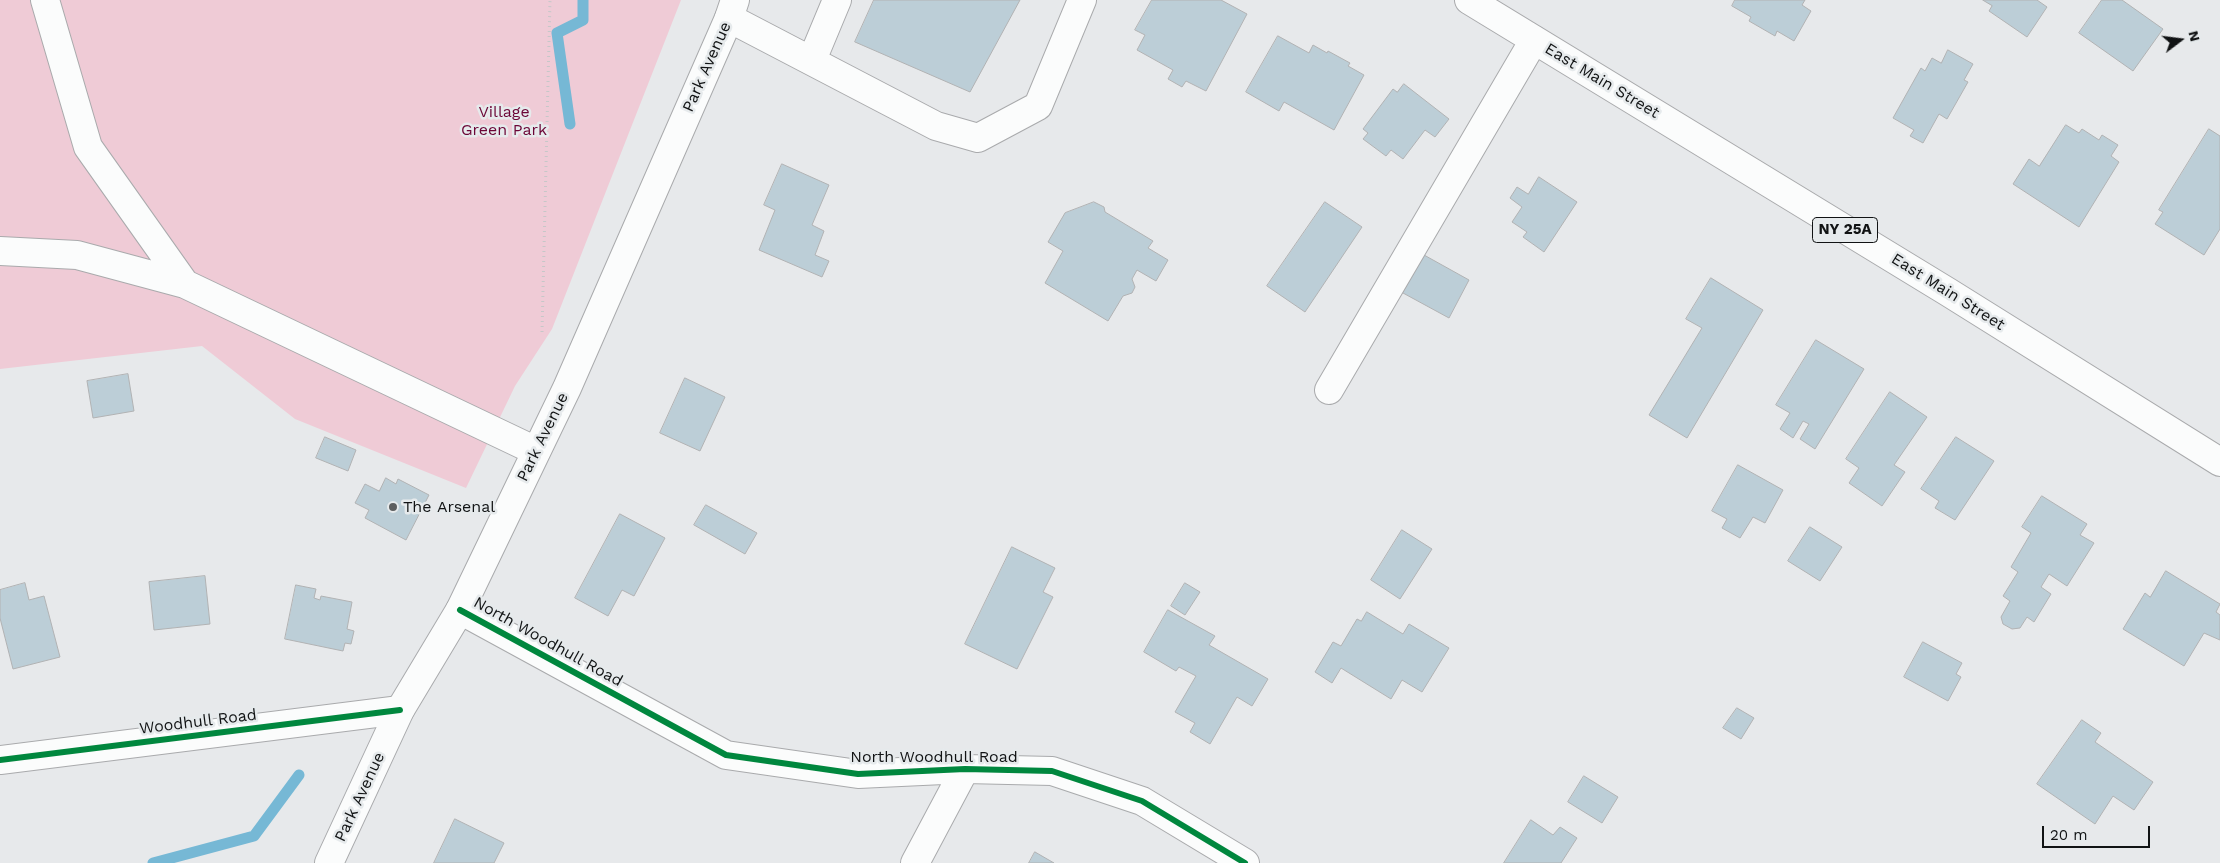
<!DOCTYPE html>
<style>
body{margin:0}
#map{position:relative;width:2220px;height:863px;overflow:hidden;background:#e7e9eb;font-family:"Work Sans",sans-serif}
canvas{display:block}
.north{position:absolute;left:2155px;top:15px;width:50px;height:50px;-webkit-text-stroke:4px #e6eaec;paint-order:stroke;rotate:75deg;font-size:14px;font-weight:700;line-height:20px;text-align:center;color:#111314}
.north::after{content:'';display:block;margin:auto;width:18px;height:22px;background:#111314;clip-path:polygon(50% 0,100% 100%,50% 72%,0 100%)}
.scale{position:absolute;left:2042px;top:826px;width:108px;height:22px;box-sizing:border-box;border:2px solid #111314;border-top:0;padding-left:6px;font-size:15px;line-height:18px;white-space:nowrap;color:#111314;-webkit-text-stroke:4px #e6eaec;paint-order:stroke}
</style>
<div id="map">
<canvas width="2220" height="863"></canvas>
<div class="north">N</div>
<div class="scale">20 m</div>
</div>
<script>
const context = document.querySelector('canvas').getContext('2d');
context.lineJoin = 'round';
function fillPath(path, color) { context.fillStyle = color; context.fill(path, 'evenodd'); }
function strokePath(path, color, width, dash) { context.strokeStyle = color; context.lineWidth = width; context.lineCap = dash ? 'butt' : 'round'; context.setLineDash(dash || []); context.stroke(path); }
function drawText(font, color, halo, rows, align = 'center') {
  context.font = font + ' "Work Sans",sans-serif'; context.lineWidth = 5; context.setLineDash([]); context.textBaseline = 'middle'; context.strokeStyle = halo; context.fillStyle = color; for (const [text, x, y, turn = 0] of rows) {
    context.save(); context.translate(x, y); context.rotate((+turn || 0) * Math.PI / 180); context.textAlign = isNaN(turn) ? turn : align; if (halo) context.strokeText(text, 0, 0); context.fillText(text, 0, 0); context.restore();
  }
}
const green = new Path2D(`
 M 0,0 L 681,0 L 552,329 L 515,386 L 466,488 L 295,419 L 202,346 L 0,369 Z`);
const stream = new Path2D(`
 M 570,124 L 557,33 L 583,20 L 583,0
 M 153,863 L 254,836 L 299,775`);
const building = new Path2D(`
 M 874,0 L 1020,0 L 970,92 L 855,42 Z
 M 1152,0 L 1221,0 L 1247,14 L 1206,91 L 1186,81 L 1182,87 L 1168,79 L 1173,70 L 1137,50 L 1145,35 L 1135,30 Z
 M 1735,0 L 1805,0 L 1802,5 L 1811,11 L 1794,41 L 1777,31 L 1775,36 L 1749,21 L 1751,17 L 1732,6 Z
 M 1983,0 L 2037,0 L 2047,7 L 2027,37 L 1989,11 L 1992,6 Z
 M 2102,0 L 2122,0 L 2163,29 L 2133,71 L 2079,33 Z
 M 1278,36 L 1309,53 L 1313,45 L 1327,53 L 1328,51 L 1350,63 L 1348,66 L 1364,75 L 1334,130 L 1284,102 L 1279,111 L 1246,92 Z
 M 1948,50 L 1973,64 L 1964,80 L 1968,82 L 1947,119 L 1939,114 L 1923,143 L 1910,136 L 1914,130 L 1893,118 L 1921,68 L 1925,71 L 1932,58 L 1941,63 Z
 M 1404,84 L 1449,119 L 1435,137 L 1425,130 L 1403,159 L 1391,150 L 1386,156 L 1363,139 L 1368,133 L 1363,129 L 1393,89 L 1397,92 Z
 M 2066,125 L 2079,133 L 2082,129 L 2099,140 L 2102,135 L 2118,145 L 2111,156 L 2119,162 L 2079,227 L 2013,184 L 2029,159 L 2039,166 Z
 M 2209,129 L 2220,136 L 2220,229 L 2204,255 L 2155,224 L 2163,212 L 2159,210 Z
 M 782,164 L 829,185 L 812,225 L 824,231 L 815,255 L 829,261 L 822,277 L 759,250 L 775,210 L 764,205 Z
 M 1539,177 L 1577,202 L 1544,252 L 1523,237 L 1527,232 L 1512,222 L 1522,207 L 1510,198 L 1517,187 L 1528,194 Z
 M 1094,202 L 1104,207 L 1105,212 L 1153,241 L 1148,248 L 1168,260 L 1156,281 L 1137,270 L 1132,279 L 1135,287 L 1132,293 L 1123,296 L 1108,321 L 1045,283 L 1063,251 L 1048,242 L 1065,213 Z
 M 1325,202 L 1362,227 L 1305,312 L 1267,286 Z
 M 1424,255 L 1469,280 L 1449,318 L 1403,293 Z
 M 1711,278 L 1763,310 L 1687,438 L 1649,415 L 1702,328 L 1686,319 Z
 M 1816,340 L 1864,369 L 1815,449 L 1800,439 L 1809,424 L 1803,421 L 1793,438 L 1780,429 L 1790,413 L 1776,405 Z
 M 128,374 L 134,411 L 93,418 L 87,381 Z
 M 685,378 L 725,397 L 700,451 L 660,433 Z
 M 1890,392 L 1927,417 L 1894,465 L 1905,472 L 1882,506 L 1849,483 L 1859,468 L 1846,459 Z
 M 325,437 L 356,450 L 348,471 L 316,458 Z
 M 1956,437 L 1994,461 L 1955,520 L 1935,508 L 1939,501 L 1921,489 Z
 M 1738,465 L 1783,490 L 1765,523 L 1753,517 L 1740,538 L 1722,528 L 1727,519 L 1712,511 Z
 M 386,478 L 396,484 L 398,479 L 429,495 L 406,540 L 365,518 L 369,510 L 355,503 L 365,484 L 379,491 Z
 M 2042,496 L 2087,524 L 2080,535 L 2094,543 L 2067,586 L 2049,574 L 2041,587 L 2051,594 L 2034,622 L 2027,617 L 2020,628 L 2012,629 L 2003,624 L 2001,617 L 2010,601 L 2003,596 L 2018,572 L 2011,567 L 2031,533 L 2022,527 Z
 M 706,505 L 757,533 L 745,554 L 694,525 Z
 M 620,514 L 665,538 L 634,596 L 622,590 L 608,616 L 575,598 Z
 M 1810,527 L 1842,547 L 1820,581 L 1788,561 Z
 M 1402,530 L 1432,549 L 1400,599 L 1371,580 Z
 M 1012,547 L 1055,568 L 1043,592 L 1053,597 L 1017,669 L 965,644 Z
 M 2166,571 L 2220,604 L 2216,612 L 2220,615 L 2220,640 L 2204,633 L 2184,666 L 2123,629 L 2145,593 L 2150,597 Z
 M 205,576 L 210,624 L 154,630 L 149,582 Z
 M 25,583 L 29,600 L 44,596 L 60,657 L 13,669 L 0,618 L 0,590 Z
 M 1185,583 L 1200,592 L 1185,615 L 1171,606 Z
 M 296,585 L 316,589 L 314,598 L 320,600 L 321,596 L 352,602 L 347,629 L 354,631 L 351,644 L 345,643 L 343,651 L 285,639 Z
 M 1168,610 L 1215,636 L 1209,645 L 1268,679 L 1252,706 L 1237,697 L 1210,744 L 1190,732 L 1195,723 L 1175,712 L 1196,676 L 1179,667 L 1176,671 L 1144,652 Z
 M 1367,612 L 1403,634 L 1409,624 L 1449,648 L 1422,692 L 1402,680 L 1391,699 L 1341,668 L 1332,683 L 1315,672 L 1333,642 L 1341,646 L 1357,619 L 1361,621 Z
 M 1923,642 L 1962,663 L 1956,674 L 1961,677 L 1948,701 L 1904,677 Z
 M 1737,708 L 1754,718 L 1741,739 L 1723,728 Z
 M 2082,720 L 2101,733 L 2095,742 L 2153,782 L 2134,810 L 2113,796 L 2095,824 L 2037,784 Z
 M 1584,776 L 1618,797 L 1602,823 L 1568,802 Z
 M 455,819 L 504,843 L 494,863 L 434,863 Z
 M 1531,820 L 1553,835 L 1560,827 L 1577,838 L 1561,863 L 1504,863 Z
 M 1035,852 L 1054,863 L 1029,863 Z`);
const path = new Path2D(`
 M 542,332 L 550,0`);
const minor = new Path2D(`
 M 45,0 L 88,147 L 185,284 L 536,451
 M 729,18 L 936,126 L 978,138 L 1038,106 L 1082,0
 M 812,60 L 837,0
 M 0,251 L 77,255 L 185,284
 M 1329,390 L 1534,40
 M 460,610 L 726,755 L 858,774 L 965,769 L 1052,771 L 1142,801 L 1245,863
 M 0,760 L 400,710
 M 915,863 L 965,769`);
const major = new Path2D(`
 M 1469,0 L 1948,292 L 2220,462
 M 329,863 L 400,710 L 460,610 L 567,388 L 729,18 L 735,0`);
const cycleway = new Path2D(`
 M 460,610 L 726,755 L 858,774 L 965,769 L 1052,771 L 1142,801 L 1245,863
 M 0,760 L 400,710`);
const markers = [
 [393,507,5,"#5c5e5f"]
];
const shields = [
 [1845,230,65]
];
const shieldNames = [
 ["NY 25A",1845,230]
];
const streetNames = [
 ["Park Avenue",707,67,-66],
 ["East Main Street",1602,81,31],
 ["East Main Street",1948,292,32],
 ["Park Avenue",543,437,-64],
 ["North Woodhull Road",548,642,29],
 ["Woodhull Road",198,722,-7],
 ["North Woodhull Road",934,757],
 ["Park Avenue",360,797,-65]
];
const parkNames = [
 ["Village",504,112],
 ["Green Park",504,130]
];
const poiNames = [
 ["The Arsenal",403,507]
];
fillPath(green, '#efcbd6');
strokePath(stream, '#76b8d5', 11);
fillPath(building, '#bcced7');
strokePath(building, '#b1b2b3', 1);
strokePath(minor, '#a9aaac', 30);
strokePath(major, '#a9aaac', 30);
strokePath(path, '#c6c7c8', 3, [1, 4]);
strokePath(minor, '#fbfcfc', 28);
strokePath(major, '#fbfcfc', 28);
strokePath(cycleway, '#00873e', 6);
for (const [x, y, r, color] of markers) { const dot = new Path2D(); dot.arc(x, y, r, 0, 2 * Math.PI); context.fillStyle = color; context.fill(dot); strokePath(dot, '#e6eaec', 2); }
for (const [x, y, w] of shields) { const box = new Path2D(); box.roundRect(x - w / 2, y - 12.5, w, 25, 4); context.fillStyle = '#e6eaec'; context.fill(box); strokePath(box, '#111314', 1); }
drawText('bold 15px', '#111314', null, shieldNames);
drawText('16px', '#111314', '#e6eaec', streetNames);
drawText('16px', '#6b0536', '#e6eaec', parkNames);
drawText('16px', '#111314', '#e6eaec', poiNames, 'left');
</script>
